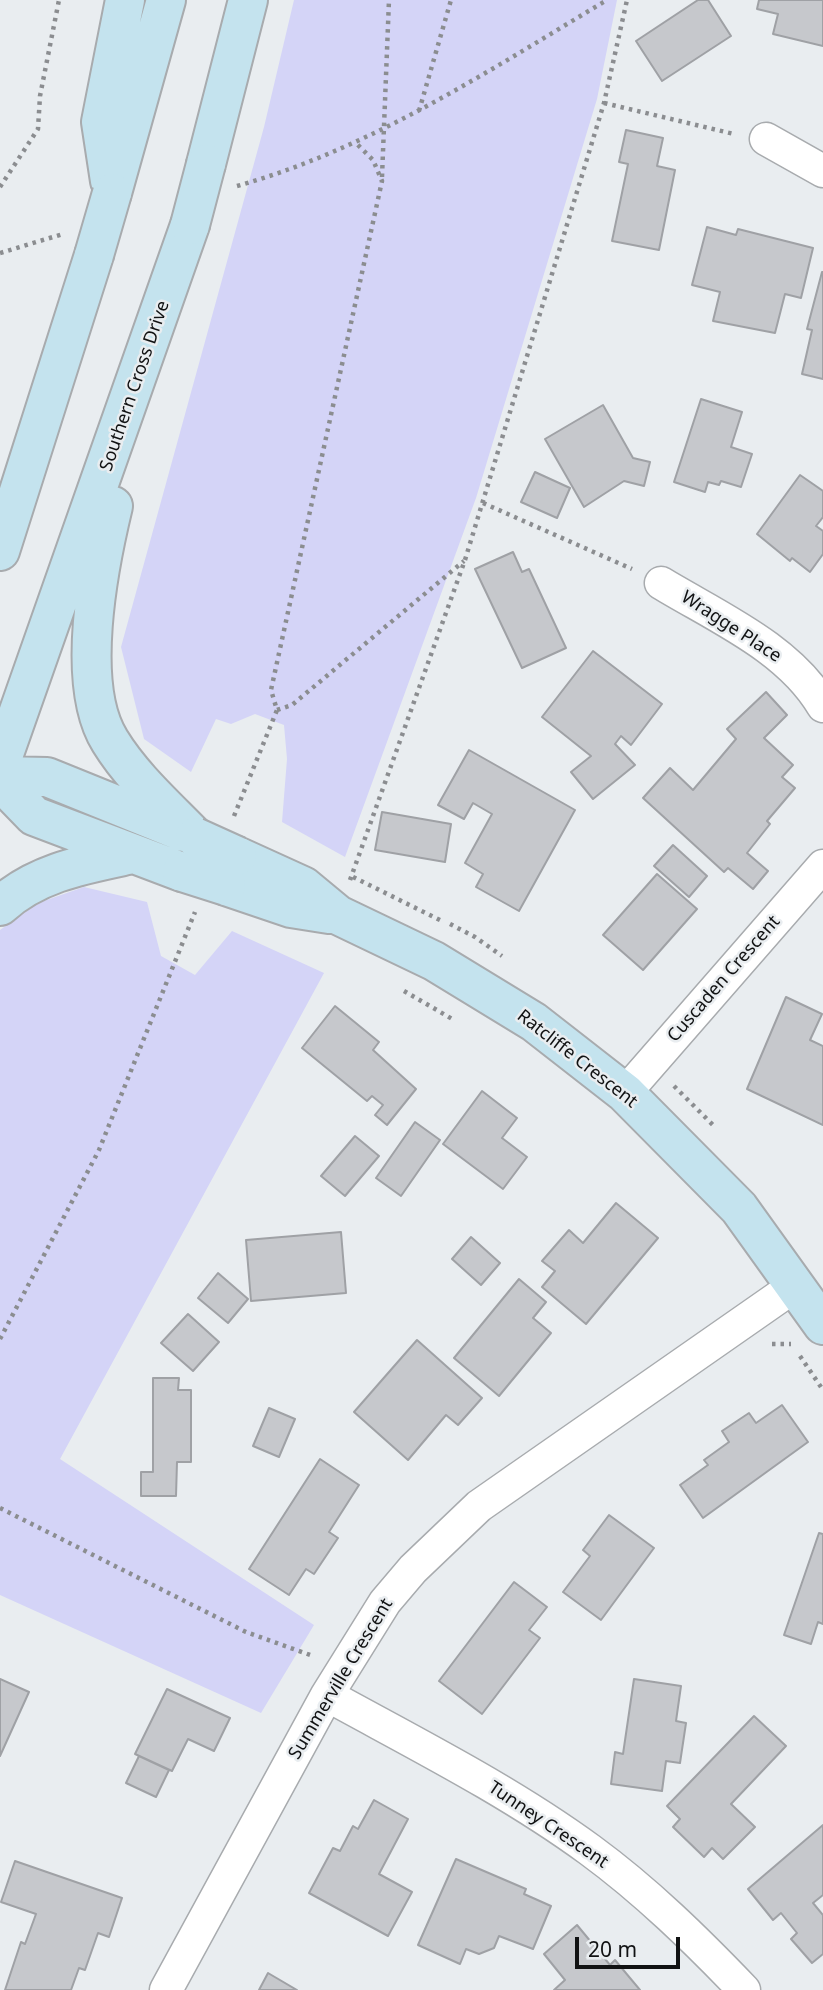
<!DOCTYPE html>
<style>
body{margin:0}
#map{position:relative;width:823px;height:1990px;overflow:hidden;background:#e9edf0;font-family:"Noto Sans",sans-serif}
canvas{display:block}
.scale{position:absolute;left:575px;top:1937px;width:105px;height:32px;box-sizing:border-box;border:4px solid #111213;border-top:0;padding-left:9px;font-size:21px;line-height:24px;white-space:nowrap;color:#111213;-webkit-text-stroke:5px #e9edf0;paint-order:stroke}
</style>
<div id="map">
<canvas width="823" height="1990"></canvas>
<div class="scale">20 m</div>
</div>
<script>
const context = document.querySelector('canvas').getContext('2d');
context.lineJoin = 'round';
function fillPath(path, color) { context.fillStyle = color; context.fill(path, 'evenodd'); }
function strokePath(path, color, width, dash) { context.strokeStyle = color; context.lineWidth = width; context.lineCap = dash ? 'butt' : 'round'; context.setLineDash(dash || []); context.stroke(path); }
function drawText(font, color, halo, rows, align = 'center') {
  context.font = font + ' "Noto Sans",sans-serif'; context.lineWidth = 5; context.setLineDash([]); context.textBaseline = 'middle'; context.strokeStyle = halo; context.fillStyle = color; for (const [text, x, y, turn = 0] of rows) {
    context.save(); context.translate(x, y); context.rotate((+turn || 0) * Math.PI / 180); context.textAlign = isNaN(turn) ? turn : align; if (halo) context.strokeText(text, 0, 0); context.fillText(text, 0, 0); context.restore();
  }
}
const green = new Path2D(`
 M 294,0 L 617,0 L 597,99 L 476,498 L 345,857 L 282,822 L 287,759 L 284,725 L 255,714 L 231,724 L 216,719 L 191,772 L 144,739 L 121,647 L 264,127 Z
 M 84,887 L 147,902 L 161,956 L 195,975 L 232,931 L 324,973 L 60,1459 L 314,1625 L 261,1713 L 0,1595 L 0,930 L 38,903 Z`);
const building = new Path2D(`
 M 698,0 L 708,0 L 731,36 L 662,81 L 636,41 Z
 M 759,0 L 823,0 L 823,46 L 773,34 L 778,14 L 757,9 Z
 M 626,130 L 663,138 L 657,166 L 675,170 L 659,250 L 612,241 L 628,164 L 619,162 Z
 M 707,227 L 736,235 L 738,229 L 813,248 L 801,298 L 785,294 L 775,333 L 713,321 L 720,292 L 692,285 Z
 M 822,272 L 823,272 L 823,379 L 802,374 L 812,330 L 807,329 Z
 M 701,399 L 742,412 L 731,447 L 752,454 L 741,487 L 721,481 L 719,485 L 708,482 L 705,492 L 674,482 Z
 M 603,405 L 633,458 L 650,462 L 644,486 L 624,481 L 584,507 L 545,439 Z
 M 535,472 L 570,488 L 557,518 L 521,502 Z
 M 800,475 L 823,491 L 823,517 L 816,526 L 823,531 L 823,554 L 810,572 L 792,558 L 790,561 L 757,534 Z
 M 513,552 L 522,572 L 529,569 L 566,648 L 522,668 L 475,569 Z
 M 593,651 L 662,704 L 631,745 L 621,736 L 615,744 L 635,765 L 593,799 L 571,772 L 591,756 L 542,717 Z
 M 766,692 L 787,715 L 764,738 L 793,765 L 782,777 L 795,788 L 767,821 L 770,824 L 747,853 L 768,871 L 753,889 L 728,868 L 724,872 L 643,798 L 670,768 L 693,790 L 736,739 L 727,729 Z
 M 469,750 L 575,810 L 519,911 L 476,887 L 483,874 L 465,863 L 492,814 L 473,803 L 464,819 L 438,805 Z
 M 382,812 L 451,824 L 445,862 L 375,850 Z
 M 673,845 L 707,876 L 689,897 L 654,866 Z
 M 657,874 L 697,909 L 643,970 L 603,935 Z
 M 786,997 L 822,1014 L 810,1040 L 823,1046 L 823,1125 L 747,1089 Z
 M 335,1006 L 379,1042 L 373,1050 L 416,1089 L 387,1125 L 375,1115 L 383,1105 L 372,1096 L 367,1101 L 302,1048 Z
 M 482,1091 L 517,1118 L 502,1138 L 527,1157 L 503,1189 L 443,1144 Z
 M 415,1122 L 440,1140 L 401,1196 L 376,1178 Z
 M 355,1136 L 379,1156 L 345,1196 L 321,1176 Z
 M 616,1203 L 658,1238 L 586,1324 L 542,1287 L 555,1271 L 542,1261 L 569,1230 L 583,1243 Z
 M 341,1232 L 346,1293 L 251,1301 L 246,1240 Z
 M 471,1237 L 500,1263 L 481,1285 L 452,1259 Z
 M 218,1273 L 248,1299 L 228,1323 L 198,1298 Z
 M 519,1279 L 546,1302 L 533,1318 L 551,1333 L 499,1396 L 454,1358 Z
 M 188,1314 L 219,1342 L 193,1371 L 161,1343 Z
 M 417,1340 L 482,1398 L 458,1425 L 446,1415 L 408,1460 L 354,1412 Z
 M 153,1378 L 179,1378 L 178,1390 L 191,1390 L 191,1462 L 177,1462 L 176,1496 L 141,1496 L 141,1472 L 153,1472 Z
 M 782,1405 L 808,1442 L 703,1518 L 680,1485 L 708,1465 L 704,1460 L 729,1442 L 722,1431 L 749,1413 L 756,1423 Z
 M 269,1408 L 295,1419 L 279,1457 L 253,1446 Z
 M 320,1459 L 359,1485 L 329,1532 L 338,1538 L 314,1574 L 306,1569 L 289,1595 L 249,1569 Z
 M 609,1515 L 654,1548 L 601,1620 L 563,1592 L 590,1556 L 583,1550 Z
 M 819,1533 L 823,1534 L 823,1624 L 818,1622 L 811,1644 L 784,1635 Z
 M 514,1582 L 547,1607 L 529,1630 L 540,1638 L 482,1714 L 439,1681 Z
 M 0,1679 L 29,1692 L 0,1756 Z
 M 634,1679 L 681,1686 L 676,1721 L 686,1723 L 680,1763 L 666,1761 L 662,1791 L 611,1784 L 615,1752 L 623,1754 Z
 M 167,1689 L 230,1718 L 214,1751 L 188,1739 L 172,1771 L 135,1754 Z
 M 754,1716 L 786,1746 L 731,1804 L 755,1827 L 723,1859 L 712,1848 L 704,1857 L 673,1827 L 680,1819 L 667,1806 Z
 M 139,1756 L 169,1770 L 156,1797 L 126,1783 Z
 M 374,1800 L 408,1819 L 379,1874 L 412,1892 L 388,1936 L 309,1893 L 333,1848 L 340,1851 L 353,1826 L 358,1829 Z
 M 823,1825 L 823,1895 L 813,1903 L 823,1915 L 823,1954 L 812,1963 L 791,1939 L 797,1933 L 781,1913 L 773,1920 L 748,1889 Z
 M 456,1859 L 526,1889 L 524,1894 L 551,1906 L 533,1949 L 499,1936 L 494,1948 L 479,1954 L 466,1949 L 460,1964 L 418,1945 Z
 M 15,1861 L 122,1898 L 109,1937 L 98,1933 L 85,1970 L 79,1968 L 71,1990 L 5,1990 L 21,1942 L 25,1944 L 36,1914 L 1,1902 Z
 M 577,1925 L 610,1965 L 615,1960 L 640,1990 L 554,1990 L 565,1980 L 544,1954 Z
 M 268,1973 L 297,1990 L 259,1990 Z`);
const path = new Path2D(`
 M 604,103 L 734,134
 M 419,111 L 451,0
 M 382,177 L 389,0
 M 237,186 C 372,148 488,71 607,0
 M 0,187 L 38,129 L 40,96 L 59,0
 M 0,253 L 63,234
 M 483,503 L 632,569
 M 277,710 L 292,705 L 464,561
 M 234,816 L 277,710 L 271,690 L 382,181 L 373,160 L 356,143
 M 353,877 L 442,921
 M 350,880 L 465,560 L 604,103 L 627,0
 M 450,924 L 475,937 L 502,956
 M 404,991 L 454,1020
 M 674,1086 L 715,1127
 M 0,1339 L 99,1150 L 195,912
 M 772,1344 L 791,1344
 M 800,1356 L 823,1390
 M 0,1508 L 246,1632 L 313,1656`);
const street = new Path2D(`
 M 766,139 L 823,171
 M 661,583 C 717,617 789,648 823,706
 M 625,1093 L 823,866
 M 327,1695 C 416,1744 508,1790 590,1850 C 646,1891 696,1940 744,1990
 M 166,1990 L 327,1695 L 385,1602 L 413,1569 L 479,1506 L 796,1285`);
const secondary = new Path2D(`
 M 206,164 L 248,0
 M 110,181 L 101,122 L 125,0
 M 112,193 L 166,0
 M 113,506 C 98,568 75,685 110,741 C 132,777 166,807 195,837
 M 0,551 L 94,255
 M 0,765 L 190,225
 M 0,776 L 47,777 L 183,832
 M 0,781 L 34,816 L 182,872
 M 237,856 L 303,886 L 338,915 L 434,961 L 534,1022 L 625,1093 L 739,1208 L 823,1325
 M 226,886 L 291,908 L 329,914
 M 0,906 C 37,872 86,864 133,854`);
const secondaryBridge = new Path2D(`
 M 190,225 L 206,164
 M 94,255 L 112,193
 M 195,837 L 237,856
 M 182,872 L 226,886`);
const streetNames = [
 ["Southern Cross Drive",135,386,-71],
 ["Wragge Place",731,627,33],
 ["Cuscaden Crescent",724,979,-49],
 ["Ratcliffe Crescent",577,1059,38],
 ["Summerville Crescent",341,1679,-59],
 ["Tunney Crescent",548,1825,34]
];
fillPath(green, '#d4d4f7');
fillPath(building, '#c6c8cc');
strokePath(building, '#9fa1a5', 2);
strokePath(street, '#a8abae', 35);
strokePath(secondary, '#a8abae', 42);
strokePath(path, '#8b8d90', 4.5, [3.5, 5]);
strokePath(street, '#fff', 32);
strokePath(secondary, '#c4e3ee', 38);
strokePath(secondaryBridge, '#a8abae', 42, []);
strokePath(secondaryBridge, '#c4e3ee', 38);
drawText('18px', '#111213', '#e9edf0', streetNames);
</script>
